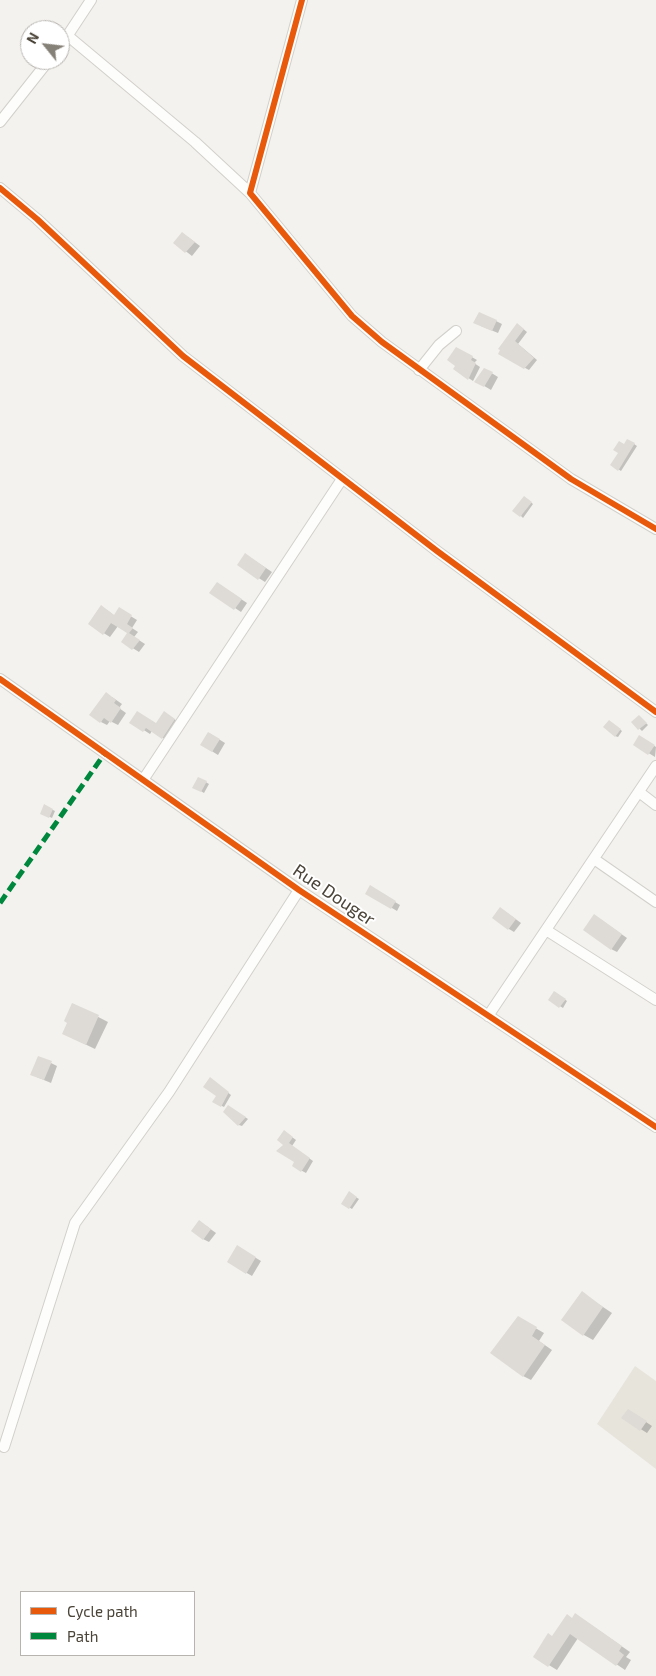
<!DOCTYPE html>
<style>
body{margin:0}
#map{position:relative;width:656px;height:1676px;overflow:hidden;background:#f4f2ee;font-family:"Exo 2",sans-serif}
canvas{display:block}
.legend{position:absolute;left:20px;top:1591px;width:175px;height:65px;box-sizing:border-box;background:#fff;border:1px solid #b7b4b0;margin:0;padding:6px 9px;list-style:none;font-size:15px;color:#4b4439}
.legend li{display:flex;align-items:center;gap:10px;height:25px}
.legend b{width:25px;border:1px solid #b7b4b0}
.north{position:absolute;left:20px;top:20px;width:50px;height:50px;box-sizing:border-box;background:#fff;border:1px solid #b7b4b0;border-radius:50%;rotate:299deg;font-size:14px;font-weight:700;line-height:20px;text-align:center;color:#4b4439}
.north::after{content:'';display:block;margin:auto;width:18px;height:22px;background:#868178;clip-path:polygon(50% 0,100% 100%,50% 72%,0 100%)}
</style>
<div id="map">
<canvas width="656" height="1676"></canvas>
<ul class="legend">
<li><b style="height:6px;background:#e8590c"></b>Cycle path</li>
<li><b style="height:6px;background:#00873e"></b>Path</li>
</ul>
<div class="north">N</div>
</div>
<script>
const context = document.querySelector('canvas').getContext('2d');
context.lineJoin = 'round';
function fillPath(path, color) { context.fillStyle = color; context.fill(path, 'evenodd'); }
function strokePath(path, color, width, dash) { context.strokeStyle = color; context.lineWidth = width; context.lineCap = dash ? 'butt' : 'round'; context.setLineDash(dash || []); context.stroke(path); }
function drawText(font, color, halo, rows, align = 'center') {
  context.font = font + ' "Exo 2",sans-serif'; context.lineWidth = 4; context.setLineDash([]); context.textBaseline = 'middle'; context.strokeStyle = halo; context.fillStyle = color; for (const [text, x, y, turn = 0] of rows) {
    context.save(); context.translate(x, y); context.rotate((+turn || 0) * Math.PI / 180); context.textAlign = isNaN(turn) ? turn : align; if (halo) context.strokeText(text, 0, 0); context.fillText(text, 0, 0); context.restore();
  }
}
const residential = new Path2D(`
 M 635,1366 L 656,1381 L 656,1469 L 597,1424 Z`);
const shadow = new Path2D(`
 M 188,237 L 200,246 L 192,256 L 175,243 Z
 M 496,321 L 502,324 L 498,333 L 481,326 Z
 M 521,327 L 527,332 L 518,344 L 537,360 L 529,370 L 499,354 Z
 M 456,348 L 477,360 L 474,363 L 480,367 L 473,381 L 455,369 L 457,365 Z
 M 485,369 L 498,377 L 491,390 L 476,381 Z
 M 628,440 L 637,446 L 621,471 L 612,465 Z
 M 527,499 L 533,504 L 523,518 L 521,516 Z
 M 251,558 L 272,572 L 265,582 L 238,565 Z
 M 223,587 L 247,603 L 241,612 L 211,592 Z
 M 119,609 L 137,620 L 132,628 L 138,632 L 134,637 L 145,644 L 139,652 L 123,642 L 129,633 L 118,626 L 110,637 L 89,624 L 107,610 L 115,616 Z
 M 112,697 L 122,704 L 119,708 L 126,713 L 118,725 L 110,721 L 107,725 L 101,722 Z
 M 170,716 L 180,723 L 168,741 L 152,731 L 150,734 L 131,722 L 156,724 Z
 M 639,716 L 648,725 L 642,731 L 633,722 Z
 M 611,723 L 622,731 L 618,737 L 615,736 Z
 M 209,733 L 225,743 L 218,755 L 202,745 Z
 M 645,740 L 656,747 L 655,757 L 634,744 Z
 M 199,778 L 209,784 L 204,793 L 194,787 Z
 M 45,806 L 55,811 L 52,818 L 42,813 Z
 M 370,887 L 400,905 L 397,911 L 367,893 Z
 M 506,912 L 521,923 L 514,932 L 509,929 Z
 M 600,919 L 627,938 L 617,952 L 611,949 Z
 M 555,992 L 567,1001 L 563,1008 L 550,1000 Z
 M 73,1004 L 108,1022 L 95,1049 L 64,1034 Z
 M 51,1063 L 57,1066 L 51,1083 L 32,1075 Z
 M 212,1080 L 231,1095 L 224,1107 L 214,1102 L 218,1095 Z
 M 228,1106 L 248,1119 L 242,1126 L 239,1125 Z
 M 288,1134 L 296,1140 L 292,1146 L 313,1161 L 306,1173 L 293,1166 L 296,1162 L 285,1145 Z
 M 349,1193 L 359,1199 L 352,1209 L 342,1203 Z
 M 205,1225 L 216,1233 L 209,1242 L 203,1239 Z
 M 238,1247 L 261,1261 L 252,1276 L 228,1262 Z
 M 582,1293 L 612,1313 L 593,1340 L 584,1335 Z
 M 518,1318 L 544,1333 L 539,1341 L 552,1350 L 531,1380 L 523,1376 Z
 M 634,1414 L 652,1426 L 647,1433 L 623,1418 Z
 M 573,1619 L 584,1620 L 630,1652 L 626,1657 L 631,1660 L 625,1670 L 578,1638 L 557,1670 L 534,1656 Z`);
const building = new Path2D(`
 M 182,232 L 195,242 L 185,253 L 173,243 Z
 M 479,312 L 497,320 L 492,331 L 473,323 Z
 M 517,323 L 524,329 L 515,341 L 534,358 L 524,369 L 498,354 L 500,350 L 498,349 Z
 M 456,347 L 473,356 L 471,360 L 476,363 L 468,380 L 453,369 L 455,366 L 447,360 Z
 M 484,368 L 493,372 L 484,387 L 474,382 Z
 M 627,439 L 635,443 L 618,471 L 610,465 L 618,453 L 613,450 L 619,441 L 624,444 Z
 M 524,496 L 532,502 L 520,517 L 512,511 Z
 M 245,553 L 266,568 L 258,580 L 237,565 Z
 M 217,582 L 242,599 L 234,610 L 209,593 Z
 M 101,605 L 114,615 L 119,607 L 132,615 L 127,624 L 133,628 L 129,633 L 140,640 L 132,650 L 121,642 L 127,633 L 111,623 L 103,635 L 88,624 Z
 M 106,692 L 116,700 L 114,703 L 121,708 L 111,723 L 104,718 L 100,723 L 89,715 Z
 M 137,711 L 156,723 L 164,711 L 175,719 L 162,739 L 146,728 L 143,732 L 129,723 Z
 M 639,715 L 647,723 L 638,730 L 631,722 Z
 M 609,720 L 621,729 L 615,737 L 603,727 Z
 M 208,732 L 220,739 L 212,752 L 200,745 Z
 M 639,735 L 655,745 L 648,755 L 633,745 Z
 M 198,777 L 207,781 L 201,792 L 192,788 Z
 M 44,804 L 53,809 L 49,818 L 40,814 Z
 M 370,885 L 396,901 L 391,909 L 365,894 Z
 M 500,907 L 516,919 L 508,930 L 492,918 Z
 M 594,914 L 622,934 L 611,950 L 583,930 Z
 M 554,991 L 566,999 L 559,1008 L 548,1000 Z
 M 72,1003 L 99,1015 L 86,1045 L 62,1034 L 67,1023 L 64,1021 Z
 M 38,1056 L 52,1061 L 44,1080 L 30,1075 Z
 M 210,1077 L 229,1092 L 221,1107 L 212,1102 L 216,1096 L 203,1087 Z
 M 228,1105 L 246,1117 L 238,1126 L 223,1112 Z
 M 284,1130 L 293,1137 L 289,1143 L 310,1158 L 301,1172 L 292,1166 L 294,1162 L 276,1151 L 283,1145 L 277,1140 Z
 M 349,1191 L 357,1197 L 349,1209 L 341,1204 Z
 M 199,1220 L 211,1229 L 203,1240 L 191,1231 Z
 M 237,1245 L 256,1257 L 246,1274 L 227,1262 Z
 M 582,1291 L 603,1307 L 583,1336 L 561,1320 Z
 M 518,1316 L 537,1327 L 532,1336 L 545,1345 L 523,1377 L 490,1353 Z
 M 628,1409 L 647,1421 L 640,1431 L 621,1418 Z
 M 575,1613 L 622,1646 L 619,1651 L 624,1655 L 616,1666 L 570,1634 L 548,1667 L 533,1657 L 548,1633 L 552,1636 L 567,1614 L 572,1618 Z`);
const street = new Path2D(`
 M 302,0 L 250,193 L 352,316 L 382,342 L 571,479 L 656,529
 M 68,36 L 195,142 L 250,193
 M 60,47 L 91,0
 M 0,122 L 49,60
 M 0,188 L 37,219 L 183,356 L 437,551 L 656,712
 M 419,370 L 439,345 L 456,331
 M 0,679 L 299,890 L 656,1127
 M 143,780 L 342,479
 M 639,792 L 656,805
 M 594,859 L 656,902
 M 546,930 L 656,1000
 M 488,1016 L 656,766
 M 4,1447 L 75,1223 L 169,1092 L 299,890`);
const quiet = new Path2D(`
 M 0,903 L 105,753`);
const cycleway = new Path2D(`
 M 302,0 L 250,193 L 352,316 L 382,342 L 571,479 L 656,529
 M 0,188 L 37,219 L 183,356 L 437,551 L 656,712
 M 0,679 L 299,890 L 656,1127`);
const streetNames = [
 ["Rue Douger",334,895,34]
];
fillPath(residential, '#e7e4dc');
fillPath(shadow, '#0003');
fillPath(building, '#dedbd6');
strokePath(street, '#d2d0cb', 12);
strokePath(street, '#fdfdfc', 10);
strokePath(quiet, '#00873e', 5, [10, 5]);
strokePath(cycleway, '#e8590c', 6);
drawText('18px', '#4b4439', '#fff', streetNames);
</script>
